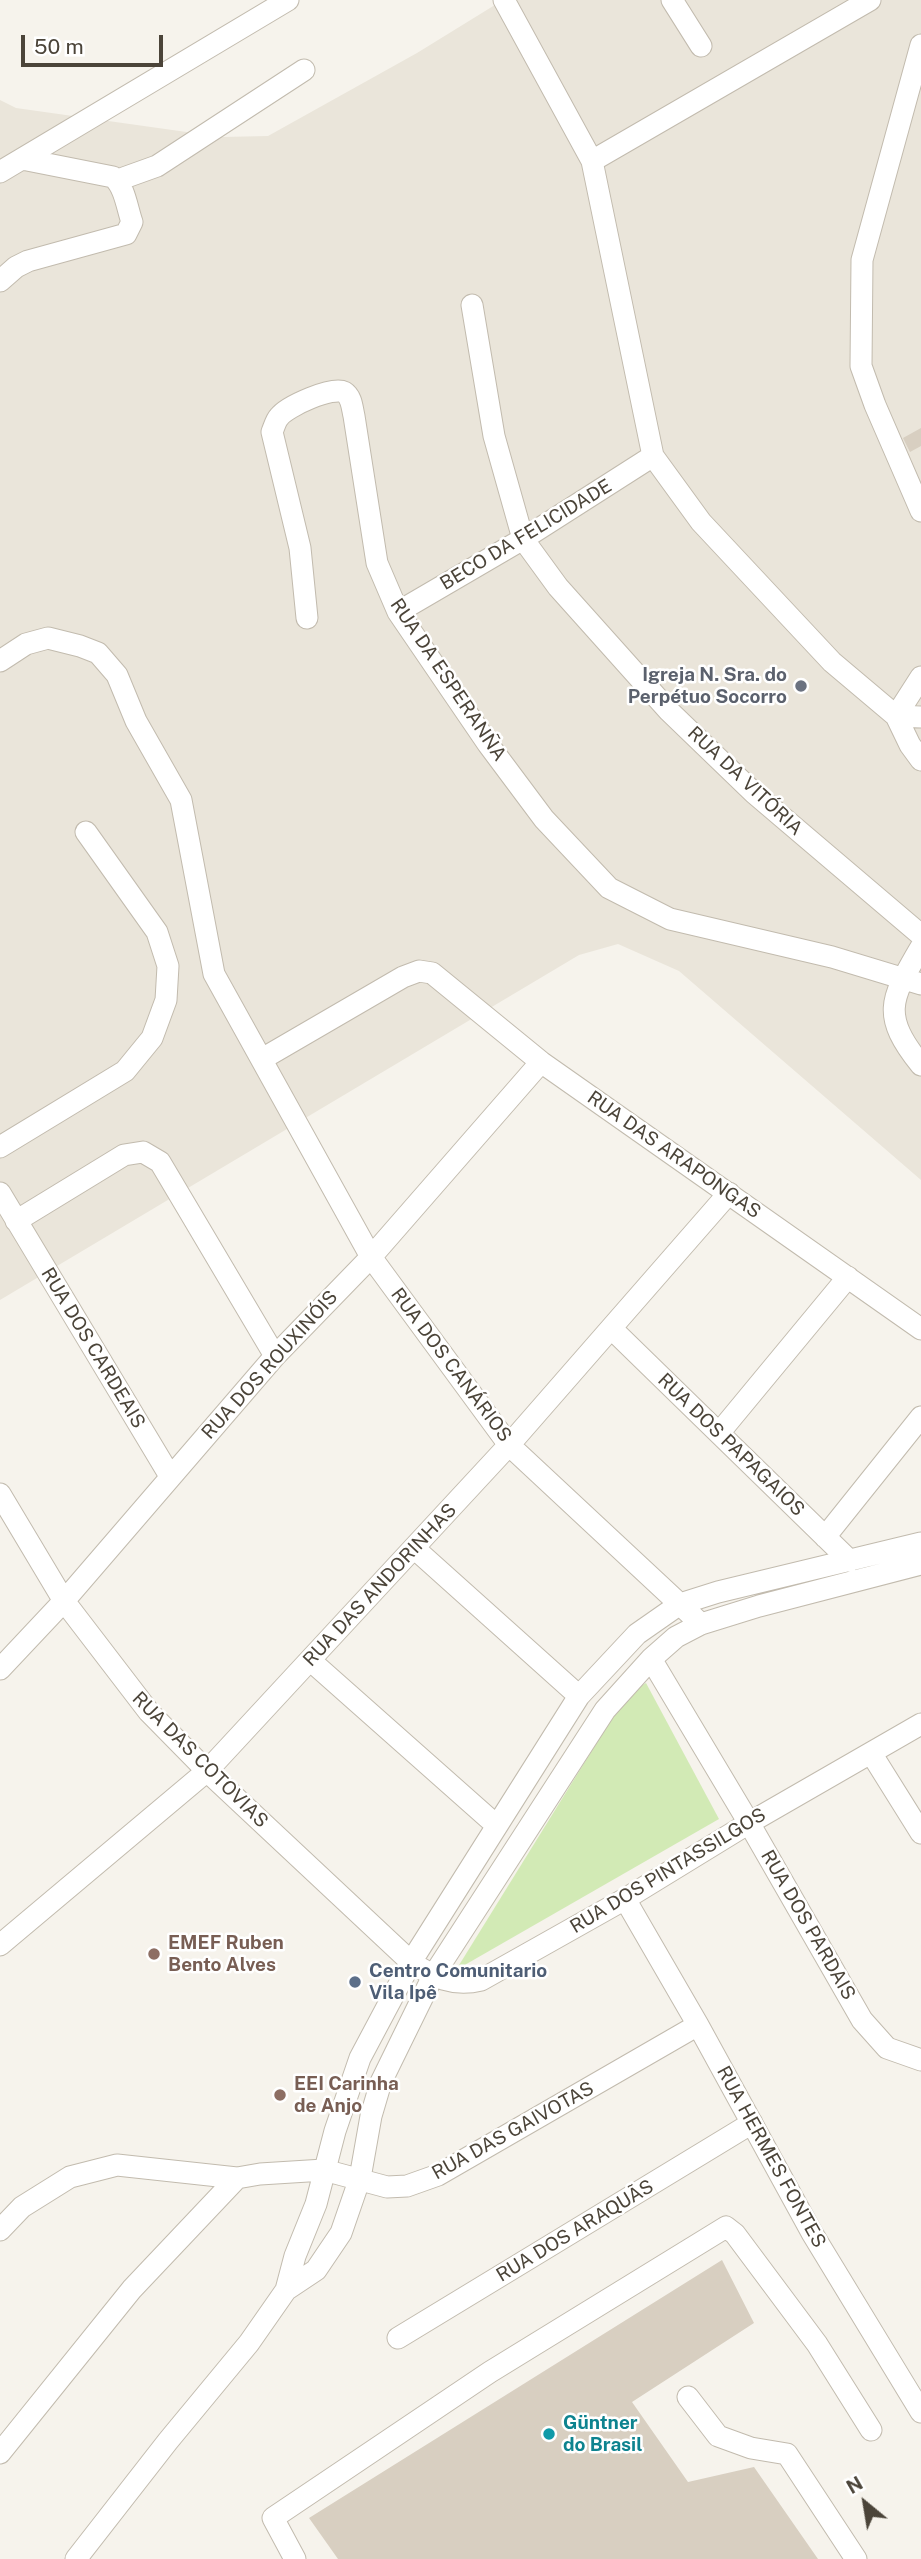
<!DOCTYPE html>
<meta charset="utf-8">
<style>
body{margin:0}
#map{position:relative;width:921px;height:2559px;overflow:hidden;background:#f6f3ec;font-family:"Public Sans",sans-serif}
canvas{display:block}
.north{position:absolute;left:830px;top:2468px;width:70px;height:70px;-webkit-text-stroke:5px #fff;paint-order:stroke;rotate:330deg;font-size:19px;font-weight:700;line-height:28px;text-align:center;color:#4b4439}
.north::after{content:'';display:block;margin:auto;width:24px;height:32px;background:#4b4439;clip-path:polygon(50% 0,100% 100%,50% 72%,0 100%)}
.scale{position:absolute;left:21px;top:35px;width:142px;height:32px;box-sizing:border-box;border:4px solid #4b4439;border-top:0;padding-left:9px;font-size:21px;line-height:24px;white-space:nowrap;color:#4b4439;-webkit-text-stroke:5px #fff;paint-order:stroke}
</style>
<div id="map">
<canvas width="921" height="2559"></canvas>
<div class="north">N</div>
<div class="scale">50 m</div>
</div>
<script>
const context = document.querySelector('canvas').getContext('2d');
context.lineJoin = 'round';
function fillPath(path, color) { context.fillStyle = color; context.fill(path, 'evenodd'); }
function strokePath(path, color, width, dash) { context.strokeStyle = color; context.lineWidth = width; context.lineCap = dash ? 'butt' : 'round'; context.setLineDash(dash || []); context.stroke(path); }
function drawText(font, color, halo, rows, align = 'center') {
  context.font = font + ' "Public Sans",sans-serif'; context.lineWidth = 5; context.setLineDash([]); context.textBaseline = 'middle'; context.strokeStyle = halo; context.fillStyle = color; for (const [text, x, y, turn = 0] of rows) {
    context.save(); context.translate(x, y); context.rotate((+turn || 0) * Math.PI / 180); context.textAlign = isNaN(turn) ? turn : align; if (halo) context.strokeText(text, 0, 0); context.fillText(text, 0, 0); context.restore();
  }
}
const residential = new Path2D(`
 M 503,0 L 921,0 L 921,1180 L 679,971 L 618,944 L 579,955 L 0,1300 L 0,100 L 16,108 L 222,137 L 268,136 L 417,53 Z`);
const green = new Path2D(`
 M 646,1683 L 719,1819 L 456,1970 L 622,1702 L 636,1689 Z`);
const building = new Path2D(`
 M 921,428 L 921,446 L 910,452 L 903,438 Z
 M 722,2260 L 754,2323 L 632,2402 L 688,2482 L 754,2467 L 818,2559 L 338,2559 L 309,2518 Z`);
const minor = new Path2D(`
 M 504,0 L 592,161 L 653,456 L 701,522 L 832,662 L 896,716 L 910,745 L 921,760
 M 672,0 L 701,46
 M 921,45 L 862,260 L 861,366 L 875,405 L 921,511
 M 592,161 L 870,0
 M 0,172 L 288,0
 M 118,180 L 157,166 L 304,70
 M 0,281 L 16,267 L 28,261 L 126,234 L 132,222 C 127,208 125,187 113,177 L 22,159
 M 472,305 L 494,436 L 523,539 L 558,587 L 669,711 L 754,793 L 921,935
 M 398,612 L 523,539 L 653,456
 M 307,618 L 300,548 L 272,432 C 274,427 276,420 279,417 C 287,406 333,386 344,392 C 352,397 352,408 354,416 L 377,563 L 398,612 L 488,744 L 544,819 L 609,888 L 670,919 L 832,957 L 921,984
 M 0,661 L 26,644 L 48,638 L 80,646 L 98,653 L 117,675 L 136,721 L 181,800 L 214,974 L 371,1257 L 509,1445 L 701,1624
 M 896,716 L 921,677
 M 896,716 L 921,717
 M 921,947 C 891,999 880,1014 921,1065
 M 262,1059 L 403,977 L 419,971 L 432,973 L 541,1062 L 921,1329
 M 0,1147 L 125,1071 L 152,1038 L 166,1000 L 168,966 L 157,932 L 86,832
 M 0,1193 L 170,1476
 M 16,1221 L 124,1155 L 143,1152 L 160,1162 L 275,1356
 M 612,1329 L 850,1561
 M 719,1433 L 848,1277
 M 0,1494 L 64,1601 L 149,1712 L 207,1771 L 411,1962 C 433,1977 453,1987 481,1980 L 625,1899 L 749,1823 L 921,1724
 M 825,1537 L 921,1417
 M 414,1548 L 579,1696
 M 651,1659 L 749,1823 L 862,2020 L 887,2048 L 921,2060
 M 311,1661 L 496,1825
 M 0,1669 L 64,1601 L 275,1356 L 371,1257 L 541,1062
 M 871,1753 L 921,1833
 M 625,1899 L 698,2025 L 812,2233 L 921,2412
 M 0,1945 L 207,1771 L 509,1445 L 729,1193
 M 0,2230 L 22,2207 L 70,2177 L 117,2165 L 237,2178 L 260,2174 L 324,2170 L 387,2187 L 407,2186 L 438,2175 L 698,2025
 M 286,2290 L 316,2270 L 341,2233 L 360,2178 L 371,2116 L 381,2082 L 433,1976 L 605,1710 L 651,1659 L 676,1637 L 701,1624 L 759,1606 L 921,1564
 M 398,2338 L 752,2123
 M 688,2397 L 718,2436 L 751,2448 L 787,2454 L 856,2559
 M 0,2453 L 132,2289 L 237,2178
 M 76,2559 L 168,2441 L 249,2343 L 286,2290 L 295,2256 L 316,2204 L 335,2131 L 360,2058 L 411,1962 L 579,1696 L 637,1634 L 680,1604 L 718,1592 L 921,1543
 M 295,2559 L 273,2518 L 490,2372 L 726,2227 L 735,2234 L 817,2344 L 871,2430`);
const markers = [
 [801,686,7,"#6b7280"],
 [154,1954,7,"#8d6e63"],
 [355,1982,7,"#5c6f8a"],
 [280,2095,7,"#8d6e63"],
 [549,2434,7,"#0f9aa8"]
];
const streetNames = [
 ["BECO DA FELICIDADE",526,535,-31],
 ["RUA DA ESPERANÑA",448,680,56],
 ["RUA DA VITÓRIA",745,781,43],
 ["RUA DAS ARAPONGAS",674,1155,35],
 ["RUA DOS CARDEAIS",93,1348,59],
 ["RUA DOS ROUXINÓIS",270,1365,-48],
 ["RUA DOS CANÁRIOS",451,1365,53],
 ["RUA DOS PAPAGAIOS",731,1445,44],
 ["RUA DAS ANDORINHAS",380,1585,-47],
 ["RUA DAS COTOVIAS",200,1760,45],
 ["RUA DOS PINTASSILGOS",668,1871,-31],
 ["RUA DOS PARDAIS",808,1925,60],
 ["RUA DAS GAIVOTAS",513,2131,-29],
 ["RUA HERMES FONTES",771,2157,61],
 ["RUA DOS ARAQUÃS",575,2231,-31]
];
const worshipNames = [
 ["Igreja N. Sra. do",787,675],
 ["Perpétuo Socorro",787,697]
];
const educationNames = [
 ["EMEF Ruben",168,1943],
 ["Bento Alves",168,1965],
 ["EEI Carinha",294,2084],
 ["de Anjo",294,2106]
];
const serviceNames = [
 ["Centro Comunitario",369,1971],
 ["Vila Ipê",369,1993]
];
const cultureNames = [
 ["Güntner",563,2423],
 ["do Brasil",563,2445]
];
fillPath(residential, '#eae5da');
fillPath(green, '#d2eab5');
fillPath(building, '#d8cfc1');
strokePath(minor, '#c2bbae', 23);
strokePath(minor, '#fff', 21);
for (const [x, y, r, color] of markers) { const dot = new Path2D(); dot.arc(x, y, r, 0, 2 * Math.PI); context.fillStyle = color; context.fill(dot); strokePath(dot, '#fff', 2.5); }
drawText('19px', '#4b4439', '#fff', streetNames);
drawText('bold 19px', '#5b616d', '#fff', worshipNames, 'right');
drawText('bold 19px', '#785e54', '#fff', educationNames, 'left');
drawText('bold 19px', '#4e5e75', '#fff', serviceNames, 'left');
drawText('bold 19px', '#0d838f', '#fff', cultureNames, 'left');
</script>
